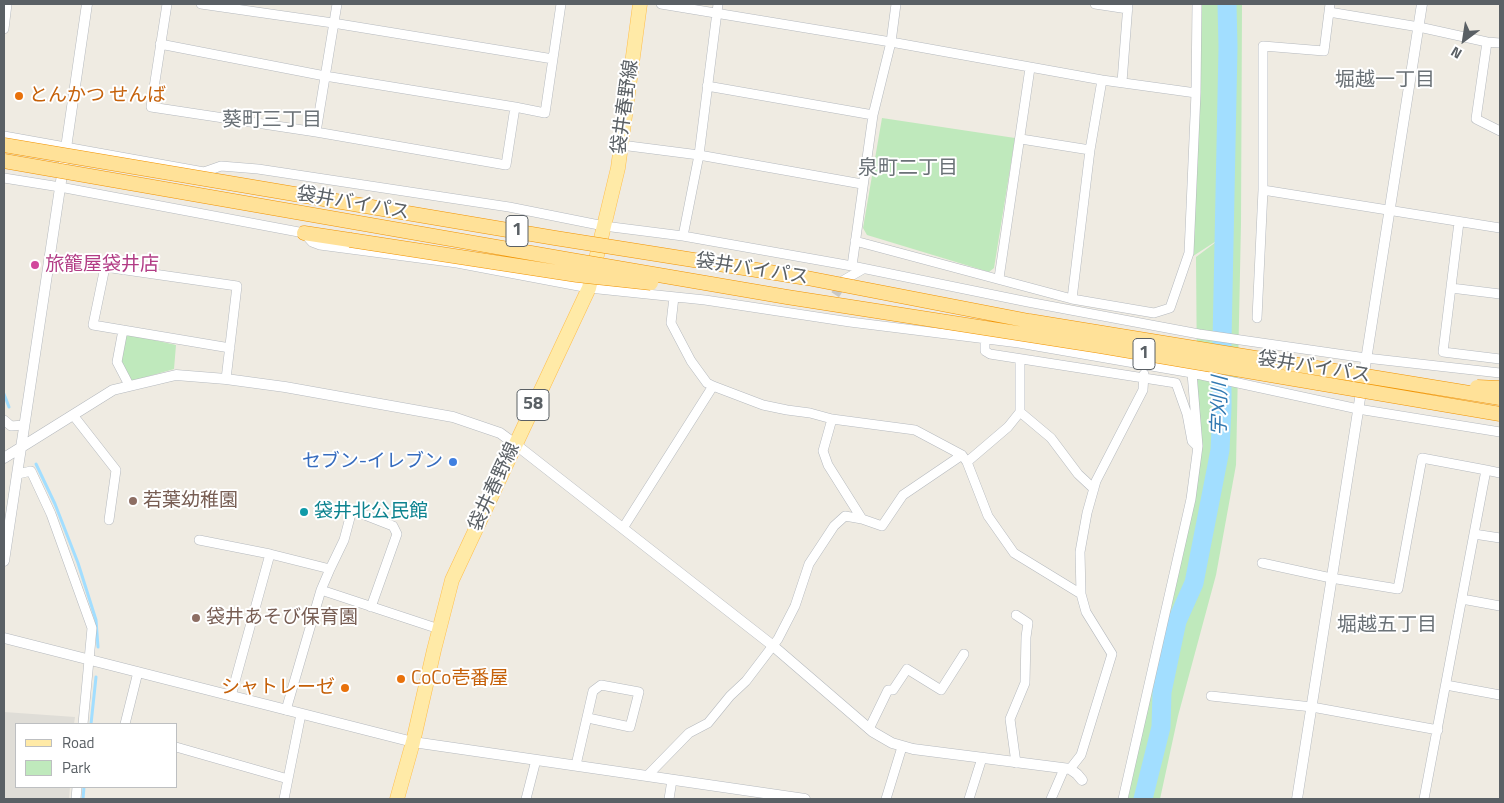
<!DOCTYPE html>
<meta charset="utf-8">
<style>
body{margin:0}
#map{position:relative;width:1504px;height:803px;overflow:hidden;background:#efebe2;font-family:"Titillium Web",sans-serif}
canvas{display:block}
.frame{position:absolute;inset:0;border:5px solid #5a6065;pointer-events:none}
.legend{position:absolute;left:15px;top:723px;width:162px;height:65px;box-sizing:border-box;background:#fff;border:1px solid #bdbfc1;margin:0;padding:6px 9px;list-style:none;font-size:15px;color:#5a6065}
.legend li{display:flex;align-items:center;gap:10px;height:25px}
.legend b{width:25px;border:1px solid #bdbfc1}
.north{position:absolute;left:1439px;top:15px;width:50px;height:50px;-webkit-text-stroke:4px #fff;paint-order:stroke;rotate:211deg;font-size:14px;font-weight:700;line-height:20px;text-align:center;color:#5a6065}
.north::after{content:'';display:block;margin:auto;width:18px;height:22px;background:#5a6065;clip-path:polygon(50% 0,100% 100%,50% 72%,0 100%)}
</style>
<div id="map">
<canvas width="1504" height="803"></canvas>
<div class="frame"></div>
<ul class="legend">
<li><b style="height:6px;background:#ffeaa7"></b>Road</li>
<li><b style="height:14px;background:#bfe9bc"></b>Park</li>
</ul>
<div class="north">N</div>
</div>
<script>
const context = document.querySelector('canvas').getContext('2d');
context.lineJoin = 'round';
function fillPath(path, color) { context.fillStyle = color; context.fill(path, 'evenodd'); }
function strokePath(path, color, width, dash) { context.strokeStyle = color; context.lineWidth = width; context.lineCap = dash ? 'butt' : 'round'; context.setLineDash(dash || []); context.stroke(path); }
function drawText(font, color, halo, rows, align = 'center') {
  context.font = font + ' "Titillium Web","Noto Sans JP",sans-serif'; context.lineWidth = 4; context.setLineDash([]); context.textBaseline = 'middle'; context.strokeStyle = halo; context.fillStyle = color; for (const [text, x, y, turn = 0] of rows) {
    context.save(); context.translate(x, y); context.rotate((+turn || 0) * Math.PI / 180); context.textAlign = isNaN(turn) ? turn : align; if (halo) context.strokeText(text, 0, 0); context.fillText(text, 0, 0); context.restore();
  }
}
const industrial = new Path2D(`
 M 4,712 L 75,717 L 74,724 L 16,724 L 16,787 L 70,787 L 69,799 L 4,799 Z`);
const green = new Path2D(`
 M 1198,4 L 1242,4 L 1241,224 L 1236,465 L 1216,575 L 1178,716 L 1160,799 L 1127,799 L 1201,439 L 1197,379 L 1196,257 L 1224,236 L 1187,260 Z
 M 882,118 L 1015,138 L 994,268 L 989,272 L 867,235 L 863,228 Z
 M 123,333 L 176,345 L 174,369 L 132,381 L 117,362 Z`);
const stream = new Path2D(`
 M 4,394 L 9,407
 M 36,464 L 55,504 L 78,563 L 96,620 L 98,647
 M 91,724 L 96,677
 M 83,799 L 84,787`);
const river = new Path2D(`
 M 1143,799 L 1161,727 L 1162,692 L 1177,621 L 1194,583 L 1220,450 L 1222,408 L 1222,341 L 1228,47 L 1227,4`);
const minorTunnel = new Path2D(`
 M 837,308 L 835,295 L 844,281`);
const minor = new Path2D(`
 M 167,4 L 151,107 L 316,132 L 506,165 L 515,107 L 545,113 L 561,4
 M 201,4 L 333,23 L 553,59
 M 661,4 L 891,42 L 1102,80 L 1196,93
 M 1095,4 L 1128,9
 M 1329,12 L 1419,27 L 1487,42 L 1500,43
 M 4,29 L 7,4
 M 1487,42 L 1476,119 L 1500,131
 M 160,44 L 325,76 L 515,107
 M 1122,82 L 1128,4
 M 707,86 L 873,115
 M 316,132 L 337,4
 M 4,136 L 204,172 L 221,166 L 258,169 L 509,207 L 604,226 L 683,236 L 852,266 L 1028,302 L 1199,334 L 1366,358 L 1500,373
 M 1021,139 L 1090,150
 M 621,145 L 699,155 L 862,184
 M 4,178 L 60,187 L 304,233 L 312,242 L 320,245 L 457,263 L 589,288 L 705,300 L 850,322 L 1019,343 L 1192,373 L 1358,409 L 1500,432
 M 1263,190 L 1500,228
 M 1459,222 L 1443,352 L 1500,359
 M 683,236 L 699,155 L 718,4
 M 855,241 L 1072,299 L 1154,313 L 1170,308 L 1189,253 L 1196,93 L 1197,4
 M 852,266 L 873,115 L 891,42 L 896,4
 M 999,278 L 1030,68
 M 844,280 L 863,269
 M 1451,288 L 1500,294
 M 674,297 L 671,323 L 691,361 L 707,383 L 713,386 L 763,405 L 787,410 L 810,413 L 832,419 L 915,430 L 962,455 L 967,462 L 988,516 L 1014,553 L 1081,594
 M 1072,299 L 1090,150 L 1102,80
 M 1257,318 L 1263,190 L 1263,46 L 1324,51 L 1330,4
 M 123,330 L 117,362 L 129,385
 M 985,339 L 985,351 L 990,354 L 1176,383 L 1187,414 L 1192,441 L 1196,445
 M 226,379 L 237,286 L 105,267 L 93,325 L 230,348
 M 1020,412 L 1051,438 L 1078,474 L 1094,489
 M 73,415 L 116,470 L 109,520
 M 832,419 L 823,451 L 828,465 L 862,519
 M 4,420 L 11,426 L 24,425
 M 967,462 L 1008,427 L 1020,412 L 1020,359
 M 18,474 L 31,471 L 51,514 L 92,628 L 83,724
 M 623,528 L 713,386
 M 1474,534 L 1500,538
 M 199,540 L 270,554 L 330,569 L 344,540 L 352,510 L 393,526 L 397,534 L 371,607
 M 1262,563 L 1331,578 L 1398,589 L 1422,458 L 1486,470
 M 321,590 L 439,629
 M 1462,599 L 1500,606
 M 1446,685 L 1500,695
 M 231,696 L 270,554
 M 1211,696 L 1312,707 L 1438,730
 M 286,710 L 321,590 L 330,569
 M 125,724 L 138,672
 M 869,729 L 888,690 L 893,690 L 907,669 L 941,690 L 964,654
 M 176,747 L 288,779
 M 1016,763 L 1010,719 L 1025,683 L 1026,637 L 1028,623 L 1016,615
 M 576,765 L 593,691 L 601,685 L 639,692 L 630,727 L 588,718
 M 1070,769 L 1081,755 L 1112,654 L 1086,612 L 1081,594 L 1080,552 L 1087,513 L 1096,481 L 1143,390 L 1144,374
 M 648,775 L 689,733 L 708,723 L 730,696 L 746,681 L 778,639 L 795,606 L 809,564 L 834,526 L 845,516 L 862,519 L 882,526 L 903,495 L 962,455
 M 76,799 L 77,787
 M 284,799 L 301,714
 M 526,799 L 536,760
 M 669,799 L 672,780
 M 886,799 L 902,747
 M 969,799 L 982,758
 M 1051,799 L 1064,769
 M 1123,799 L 1191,499 L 1198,446 L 1192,373
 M 1424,799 L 1486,470 L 1500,473`);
const tertiary = new Path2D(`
 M 4,458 L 113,390 L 176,375 L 226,379 L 285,387 L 453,417 L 500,433 L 515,444 L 772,645 L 873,732 L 892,743 L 913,749 L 1070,769 L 1077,774 L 1082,780
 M 4,561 L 66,148 L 87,4
 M 4,638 L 413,742 L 805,799
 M 1297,799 L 1422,4`);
const primary = new Path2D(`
 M 397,799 L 413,742 L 434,650 L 452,580 L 589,288 L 618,168 L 640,4`);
const trunk = new Path2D(`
 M 304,233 L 350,240`);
const trunkBridge = new Path2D(`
 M 4,145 L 555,238 L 807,278 L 1029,321 L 1500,398
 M 4,161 L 571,260 L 787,297 L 1100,346 L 1500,414
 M 350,240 L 577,275 L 651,283
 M 1477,387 L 1500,388`);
const markers = [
 [19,96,5,"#e8710a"],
 [35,265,5,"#d1479c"],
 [453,462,5,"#3f7fe0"],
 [133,501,5,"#8d6e63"],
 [304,512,5,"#0f9aa8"],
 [196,618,5,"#8d6e63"],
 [401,679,5,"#e8710a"],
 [345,688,5,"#e8710a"]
];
const shields = [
 [517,231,22],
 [1144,354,22],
 [533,405,32]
];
const shieldNames = [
 ["1",517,231],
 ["1",1144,354],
 ["58",533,405]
];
const foodNames = [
 ["とんかつ せんば",29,96],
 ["CoCo壱番屋",411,679],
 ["シャトレーゼ",335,688,"right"]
];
const streetNames = [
 ["袋井春野線",626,107,-82],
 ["袋井バイパス",353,204,10],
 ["袋井バイパス",752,270,9],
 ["袋井バイパス",1314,368,9],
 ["袋井春野線",495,487,-65]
];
const hotelNames = [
 ["旅籠屋袋井店",45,265]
];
const shopNames = [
 ["セブン-イレブン",443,462]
];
const educationNames = [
 ["若葉幼稚園",143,501],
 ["袋井あそび保育園",206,618]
];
const cultureNames = [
 ["袋井北公民館",314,512]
];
const neighbourhoodNames = [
 ["堀越一丁目",1385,81],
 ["葵町三丁目",272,121],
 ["泉町二丁目",908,169],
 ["堀越五丁目",1387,626]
];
const waterNames = [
 ["宇刈川",1221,406,-89]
];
fillPath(industrial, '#dfddd7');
fillPath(green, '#bfe9bc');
strokePath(stream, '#a2deff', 3);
strokePath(river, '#a2deff', 19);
strokePath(minorTunnel, '#cac8c3', 9, [9, 4.5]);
strokePath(minor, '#b5b9be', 10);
strokePath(tertiary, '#b5b9be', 11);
strokePath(primary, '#ffbe4b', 15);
strokePath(trunk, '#f19300', 15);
strokePath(minor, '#fff', 9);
strokePath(tertiary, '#fff', 10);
strokePath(primary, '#ffeaa7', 14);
strokePath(trunk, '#ffe198', 14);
strokePath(trunkBridge, '#f19300', 15, []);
strokePath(trunkBridge, '#ffe198', 14);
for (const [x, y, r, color] of markers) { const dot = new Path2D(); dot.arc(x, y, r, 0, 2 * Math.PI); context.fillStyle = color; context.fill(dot); strokePath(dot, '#fff', 2); }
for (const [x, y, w] of shields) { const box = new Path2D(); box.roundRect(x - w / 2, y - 15.5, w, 31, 4); context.fillStyle = '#fff'; context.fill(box); strokePath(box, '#5a6065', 1); }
drawText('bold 18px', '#5a6065', null, shieldNames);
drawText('19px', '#c56008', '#fff', foodNames, 'left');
drawText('19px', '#5a6065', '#fff', streetNames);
drawText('19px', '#b23c85', '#fff', hotelNames, 'left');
drawText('19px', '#366cbe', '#fff', shopNames, 'right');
drawText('19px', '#785e54', '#fff', educationNames, 'left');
drawText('19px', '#0d838f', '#fff', cultureNames, 'left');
drawText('20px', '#6b7277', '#fff', neighbourhoodNames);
drawText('italic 20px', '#327ab2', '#fff', waterNames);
</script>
